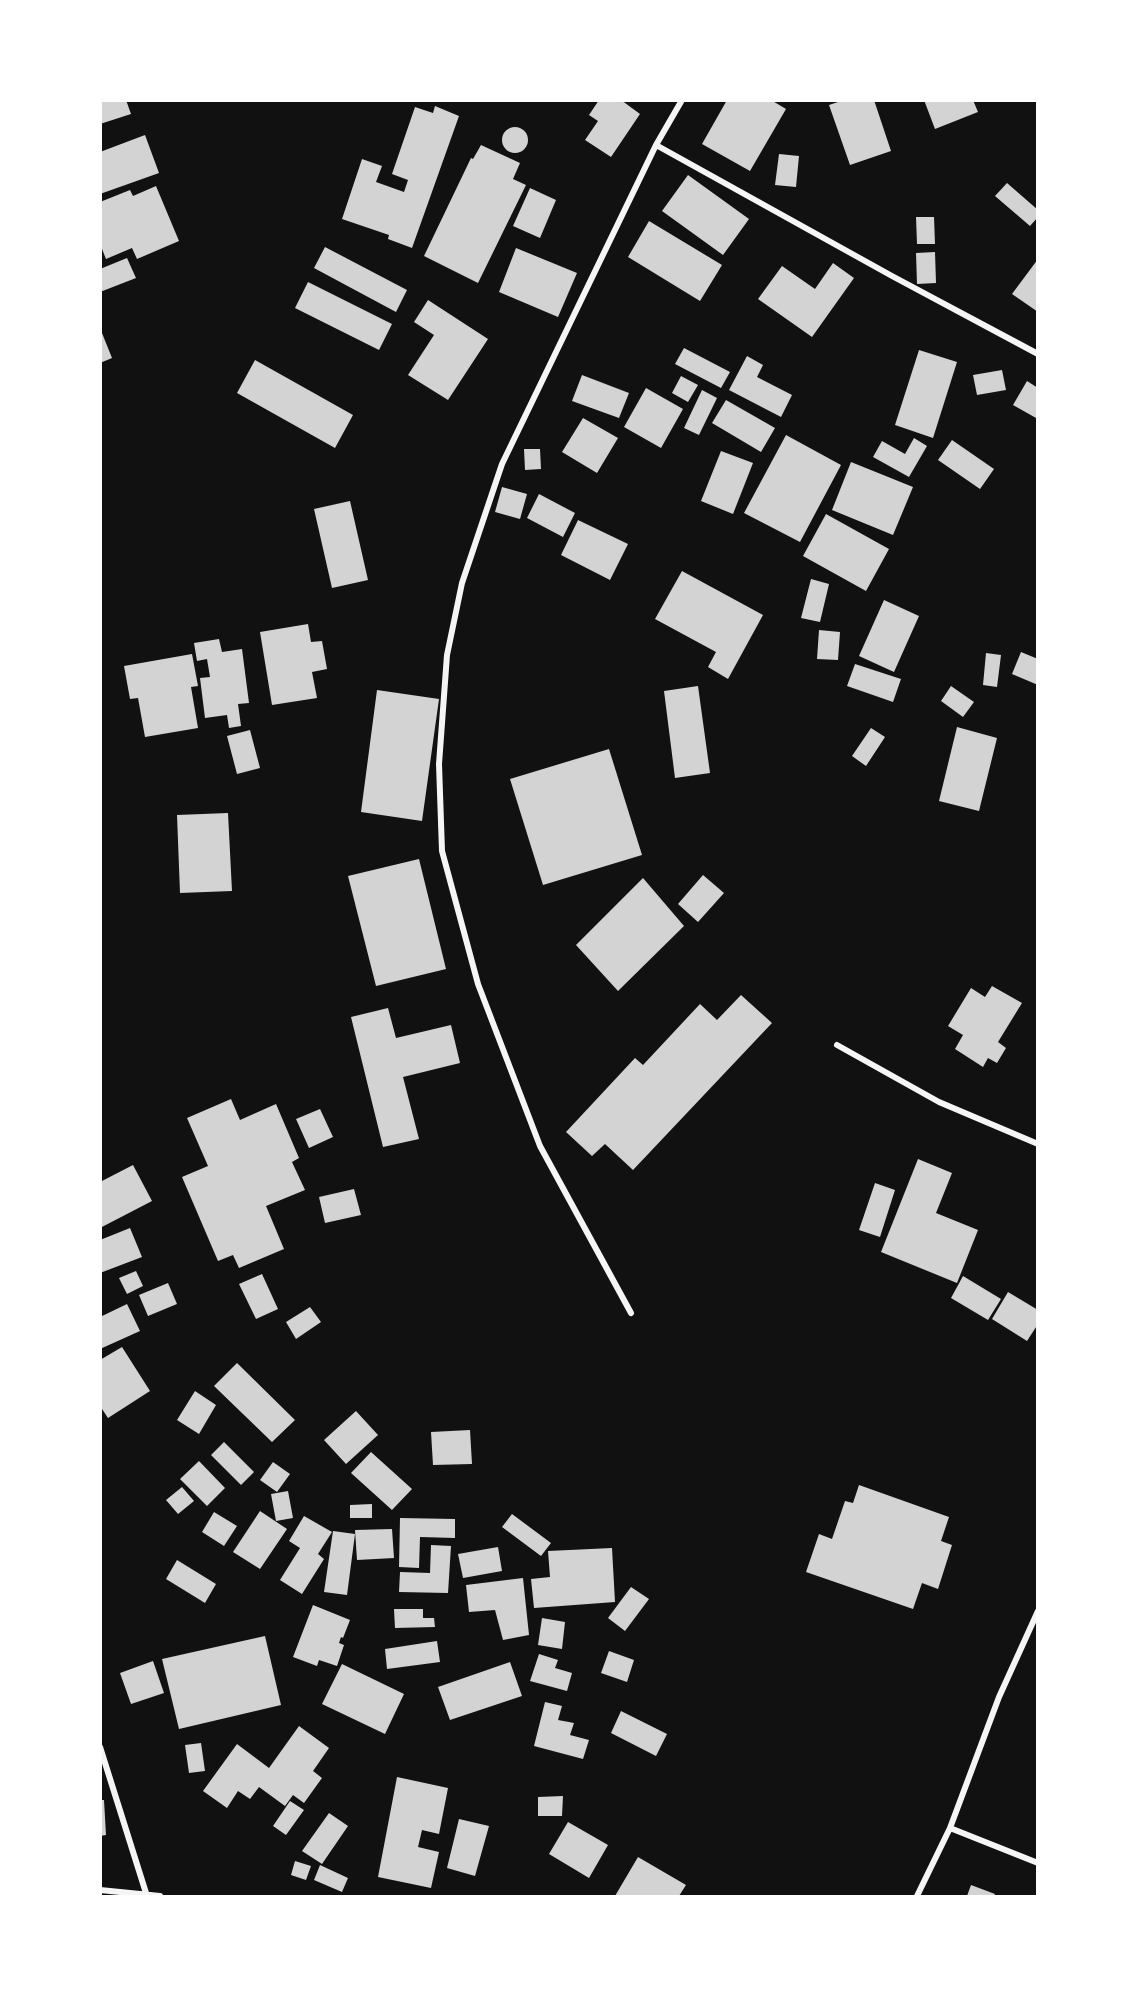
<!DOCTYPE html>
<style>
body{margin:0}
#map{position:relative;width:1138px;height:1997px;overflow:hidden;background:#111;font-family:Commissioner,sans-serif}
canvas{display:block}
.frame{position:absolute;inset:0;border:102px solid #fff;pointer-events:none}
</style>
<div id="map">
<canvas width="1138" height="1997"></canvas>
<div class="frame"></div>
</div>
<script>
const context = document.querySelector('canvas').getContext('2d');
context.lineJoin = 'round';
function fillPath(path, color) { context.fillStyle = color; context.fill(path, 'evenodd'); }
function strokePath(path, color, width, dash) { context.strokeStyle = color; context.lineWidth = width; context.lineCap = dash ? 'butt' : 'round'; context.setLineDash(dash || []); context.stroke(path); }
const building = new Path2D(`
 M 100,100 L 126,100 L 131,114 L 100,124 Z
 M 599,100 L 621,100 L 640,114 L 611,157 L 585,140 L 598,121 L 589,115 Z
 M 727,100 L 771,100 L 786,109 L 750,171 L 702,144 Z
 M 844,100 L 874,100 L 891,151 L 850,165 L 829,105 Z
 M 924,100 L 973,100 L 978,112 L 935,129 Z
 M 435,106 L 459,116 L 412,248 L 388,239 L 389,235 L 342,219 L 362,159 L 382,166 L 376,182 L 404,192 L 408,180 L 392,174 L 415,107 L 433,113 Z
 M502 140a13 13 0 1 1 26 0a13 13 0 1 1-26 0Z
 M 145,135 L 159,173 L 100,194 L 100,152 Z
 M 481,145 L 520,163 L 513,179 L 526,185 L 478,283 L 424,256 L 471,158 L 473,159 Z
 M 779,154 L 799,156 L 796,187 L 775,185 Z
 M 688,175 L 749,219 L 723,255 L 662,211 Z
 M 1007,183 L 1038,210 L 1038,217 L 1030,226 L 995,196 Z
 M 156,186 L 179,241 L 137,259 L 132,248 L 106,259 L 100,244 L 100,202 L 130,190 L 133,196 Z
 M 530,188 L 556,200 L 540,238 L 513,226 Z
 M 916,217 L 934,217 L 935,244 L 917,244 Z
 M 649,221 L 722,265 L 700,301 L 628,257 Z
 M 325,247 L 407,290 L 396,312 L 314,268 Z
 M 516,248 L 577,273 L 558,317 L 499,292 Z
 M 935,252 L 936,283 L 917,284 L 916,253 Z
 M 127,258 L 136,278 L 100,292 L 100,269 Z
 M 1038,259 L 1038,312 L 1012,294 Z
 M 833,263 L 854,278 L 812,337 L 758,299 L 782,266 L 815,289 Z
 M 308,282 L 392,324 L 379,350 L 295,308 Z
 M 428,300 L 488,339 L 448,400 L 408,375 L 434,335 L 414,322 Z
 M 100,328 L 112,358 L 100,363 Z
 M 684,348 L 730,372 L 721,388 L 675,364 Z
 M 919,350 L 957,362 L 933,438 L 895,425 Z
 M 747,356 L 763,365 L 757,377 L 792,395 L 781,417 L 729,390 Z
 M 255,360 L 353,415 L 335,448 L 237,393 Z
 M 1002,370 L 1006,390 L 977,395 L 973,375 Z
 M 582,375 L 629,393 L 619,418 L 572,401 Z
 M 681,376 L 698,385 L 688,402 L 672,393 Z
 M 1027,381 L 1038,388 L 1038,415 L 1036,418 L 1013,405 Z
 M 646,388 L 683,409 L 661,448 L 624,427 Z
 M 702,390 L 717,398 L 699,435 L 684,428 Z
 M 726,400 L 775,428 L 761,452 L 712,423 Z
 M 583,418 L 618,438 L 597,473 L 562,452 Z
 M 786,435 L 841,465 L 800,542 L 744,513 Z
 M 914,438 L 927,446 L 909,477 L 873,457 L 882,441 L 905,454 Z
 M 952,440 L 994,469 L 980,489 L 938,460 Z
 M 524,449 L 540,449 L 541,469 L 525,470 Z
 M 721,451 L 753,463 L 733,514 L 701,501 Z
 M 851,462 L 913,487 L 893,535 L 832,510 Z
 M 502,487 L 527,494 L 520,519 L 495,512 Z
 M 539,494 L 575,513 L 563,537 L 527,518 Z
 M 350,501 L 368,580 L 332,588 L 314,509 Z
 M 826,514 L 889,549 L 866,591 L 803,556 Z
 M 578,520 L 628,544 L 610,580 L 561,555 Z
 M 682,571 L 763,615 L 728,679 L 708,667 L 716,652 L 655,619 Z
 M 811,579 L 829,584 L 820,622 L 801,618 Z
 M 884,600 L 919,616 L 894,672 L 859,656 Z
 M 308,624 L 311,642 L 322,641 L 327,669 L 312,672 L 317,698 L 272,705 L 260,632 Z
 M 819,630 L 840,632 L 838,660 L 817,659 Z
 M 219,639 L 222,652 L 242,649 L 249,703 L 238,704 L 241,726 L 229,728 L 227,715 L 205,718 L 200,678 L 210,677 L 207,659 L 197,661 L 194,643 Z
 M 1021,652 L 1038,659 L 1038,685 L 1012,674 Z
 M 986,653 L 1001,655 L 997,687 L 983,685 Z
 M 192,654 L 198,686 L 191,687 L 198,728 L 145,737 L 138,698 L 130,699 L 124,666 Z
 M 855,664 L 901,679 L 893,702 L 847,686 Z
 M 698,686 L 710,773 L 675,778 L 664,691 Z
 M 951,686 L 974,702 L 963,717 L 941,701 Z
 M 377,690 L 439,699 L 422,821 L 361,812 Z
 M 957,727 L 997,738 L 979,811 L 939,801 Z
 M 871,728 L 885,737 L 866,766 L 852,756 Z
 M 250,730 L 260,768 L 237,774 L 227,736 Z
 M 609,749 L 642,855 L 543,885 L 510,779 Z
 M 228,813 L 232,891 L 180,893 L 177,815 Z
 M 419,859 L 446,969 L 376,986 L 348,876 Z
 M 703,875 L 724,893 L 698,922 L 678,904 Z
 M 643,878 L 684,926 L 618,991 L 576,945 Z
 M 992,986 L 1022,1003 L 998,1042 L 1006,1048 L 997,1063 L 988,1058 L 983,1067 L 955,1049 L 963,1035 L 948,1026 L 971,988 L 985,997 Z
 M 741,995 L 772,1023 L 633,1170 L 605,1144 L 592,1156 L 566,1132 L 635,1058 L 643,1065 L 700,1004 L 717,1020 Z
 M 388,1008 L 396,1038 L 451,1025 L 460,1063 L 403,1077 L 419,1139 L 383,1147 L 351,1017 Z
 M 231,1099 L 240,1120 L 276,1104 L 299,1158 L 292,1162 L 305,1190 L 266,1206 L 284,1249 L 239,1268 L 233,1255 L 218,1261 L 182,1177 L 208,1166 L 187,1118 Z
 M 320,1109 L 333,1137 L 309,1148 L 296,1119 Z
 M 918,1159 L 952,1173 L 936,1213 L 978,1230 L 957,1283 L 881,1252 Z
 M 133,1165 L 152,1201 L 100,1228 L 100,1182 Z
 M 875,1183 L 895,1190 L 880,1237 L 859,1230 Z
 M 354,1189 L 361,1215 L 325,1223 L 319,1197 Z
 M 130,1228 L 142,1257 L 100,1273 L 100,1240 Z
 M 136,1271 L 143,1286 L 127,1294 L 119,1278 Z
 M 262,1274 L 278,1309 L 256,1319 L 239,1284 Z
 M 963,1276 L 1001,1299 L 988,1320 L 951,1298 Z
 M 168,1283 L 177,1304 L 148,1316 L 139,1295 Z
 M 1008,1292 L 1038,1310 L 1038,1324 L 1027,1341 L 992,1319 Z
 M 127,1304 L 140,1331 L 100,1349 L 100,1317 Z
 M 310,1307 L 321,1322 L 296,1339 L 286,1322 Z
 M 122,1347 L 150,1391 L 108,1418 L 100,1406 L 100,1360 Z
 M 237,1363 L 295,1420 L 272,1442 L 214,1386 Z
 M 195,1391 L 216,1405 L 199,1434 L 177,1420 Z
 M 356,1411 L 378,1435 L 346,1464 L 324,1440 Z
 M 470,1430 L 472,1464 L 433,1465 L 431,1432 Z
 M 224,1442 L 254,1472 L 241,1485 L 211,1455 Z
 M 371,1452 L 412,1489 L 392,1510 L 351,1473 Z
 M 199,1461 L 225,1488 L 207,1506 L 180,1479 Z
 M 273,1462 L 290,1474 L 277,1492 L 260,1480 Z
 M 859,1485 L 949,1517 L 941,1541 L 952,1545 L 938,1589 L 922,1583 L 913,1609 L 806,1572 L 819,1534 L 832,1539 L 845,1501 L 853,1503 Z
 M 182,1487 L 194,1501 L 178,1514 L 166,1500 Z
 M 288,1491 L 293,1518 L 276,1521 L 271,1494 Z
 M 372,1504 L 372,1518 L 350,1518 L 350,1505 Z
 M 260,1511 L 287,1529 L 260,1569 L 233,1552 Z
 M 214,1512 L 237,1526 L 224,1546 L 202,1532 Z
 M 512,1514 L 551,1543 L 541,1556 L 502,1527 Z
 M 304,1516 L 332,1532 L 318,1554 L 324,1559 L 302,1594 L 280,1580 L 300,1548 L 289,1541 Z
 M 400,1518 L 455,1519 L 455,1538 L 420,1537 L 419,1568 L 399,1567 Z
 M 392,1529 L 394,1558 L 357,1560 L 355,1530 Z
 M 333,1531 L 355,1534 L 347,1595 L 324,1592 Z
 M 431,1545 L 451,1546 L 448,1593 L 399,1592 L 400,1572 L 430,1573 Z
 M 498,1547 L 502,1571 L 463,1578 L 458,1554 Z
 M 612,1548 L 615,1602 L 534,1608 L 531,1579 L 550,1577 L 548,1551 Z
 M 177,1560 L 216,1584 L 205,1603 L 166,1579 Z
 M 523,1578 L 529,1635 L 503,1640 L 495,1610 L 469,1612 L 466,1585 Z
 M 631,1587 L 649,1599 L 625,1631 L 608,1618 Z
 M 313,1605 L 350,1620 L 343,1638 L 341,1637 L 339,1643 L 344,1645 L 337,1666 L 319,1660 L 317,1666 L 293,1657 Z
 M 394,1609 L 423,1609 L 423,1618 L 434,1618 L 435,1627 L 395,1628 Z
 M 542,1618 L 565,1622 L 562,1649 L 538,1645 Z
 M 265,1636 L 281,1705 L 179,1729 L 162,1659 Z
 M 437,1641 L 440,1662 L 387,1669 L 385,1649 Z
 M 609,1651 L 634,1660 L 627,1682 L 601,1673 Z
 M 539,1654 L 558,1660 L 555,1668 L 572,1673 L 567,1691 L 530,1681 Z
 M 153,1661 L 164,1693 L 131,1704 L 120,1673 Z
 M 510,1662 L 522,1696 L 450,1720 L 438,1687 Z
 M 342,1664 L 404,1694 L 385,1734 L 322,1704 Z
 M 545,1702 L 562,1706 L 558,1720 L 574,1723 L 570,1735 L 589,1740 L 583,1759 L 534,1746 Z
 M 621,1711 L 667,1734 L 656,1756 L 611,1733 Z
 M 299,1726 L 329,1748 L 313,1771 L 322,1778 L 304,1803 L 293,1795 L 285,1806 L 259,1787 L 250,1799 L 238,1791 L 227,1808 L 203,1791 L 237,1744 L 269,1768 Z
 M 201,1743 L 205,1771 L 189,1773 L 185,1745 Z
 M 397,1777 L 448,1788 L 439,1834 L 422,1830 L 418,1847 L 439,1852 L 431,1888 L 378,1877 Z
 M 563,1796 L 562,1816 L 538,1816 L 538,1797 Z
 M 100,1800 L 104,1800 L 106,1835 L 100,1836 Z
 M 290,1801 L 304,1810 L 286,1835 L 273,1826 Z
 M 329,1813 L 348,1826 L 322,1864 L 302,1851 Z
 M 459,1819 L 489,1826 L 475,1876 L 447,1868 Z
 M 568,1822 L 608,1845 L 589,1878 L 549,1854 Z
 M 638,1857 L 686,1885 L 679,1896 L 615,1896 Z
 M 295,1861 L 311,1866 L 306,1880 L 291,1875 Z
 M 320,1865 L 348,1878 L 342,1892 L 314,1880 Z
 M 971,1885 L 995,1894 L 994,1896 L 967,1896 Z`);
const minor = new Path2D(`
 M 656,145 L 892,276 L 1038,354
 M 837,1045 L 939,1102 L 1038,1144
 M 631,1313 L 540,1146 L 478,984 L 442,851 L 439,764 L 447,655 L 462,583 L 502,464 L 656,145 L 682,100
 M 100,1747 L 146,1893
 M 950,1828 L 1038,1863
 M 100,1890 L 160,1896
 M 917,1896 L 950,1828 L 999,1697 L 1038,1611`);
fillPath(building, '#d3d3d3');
strokePath(minor, '#f5f5f5', 6);
</script>
